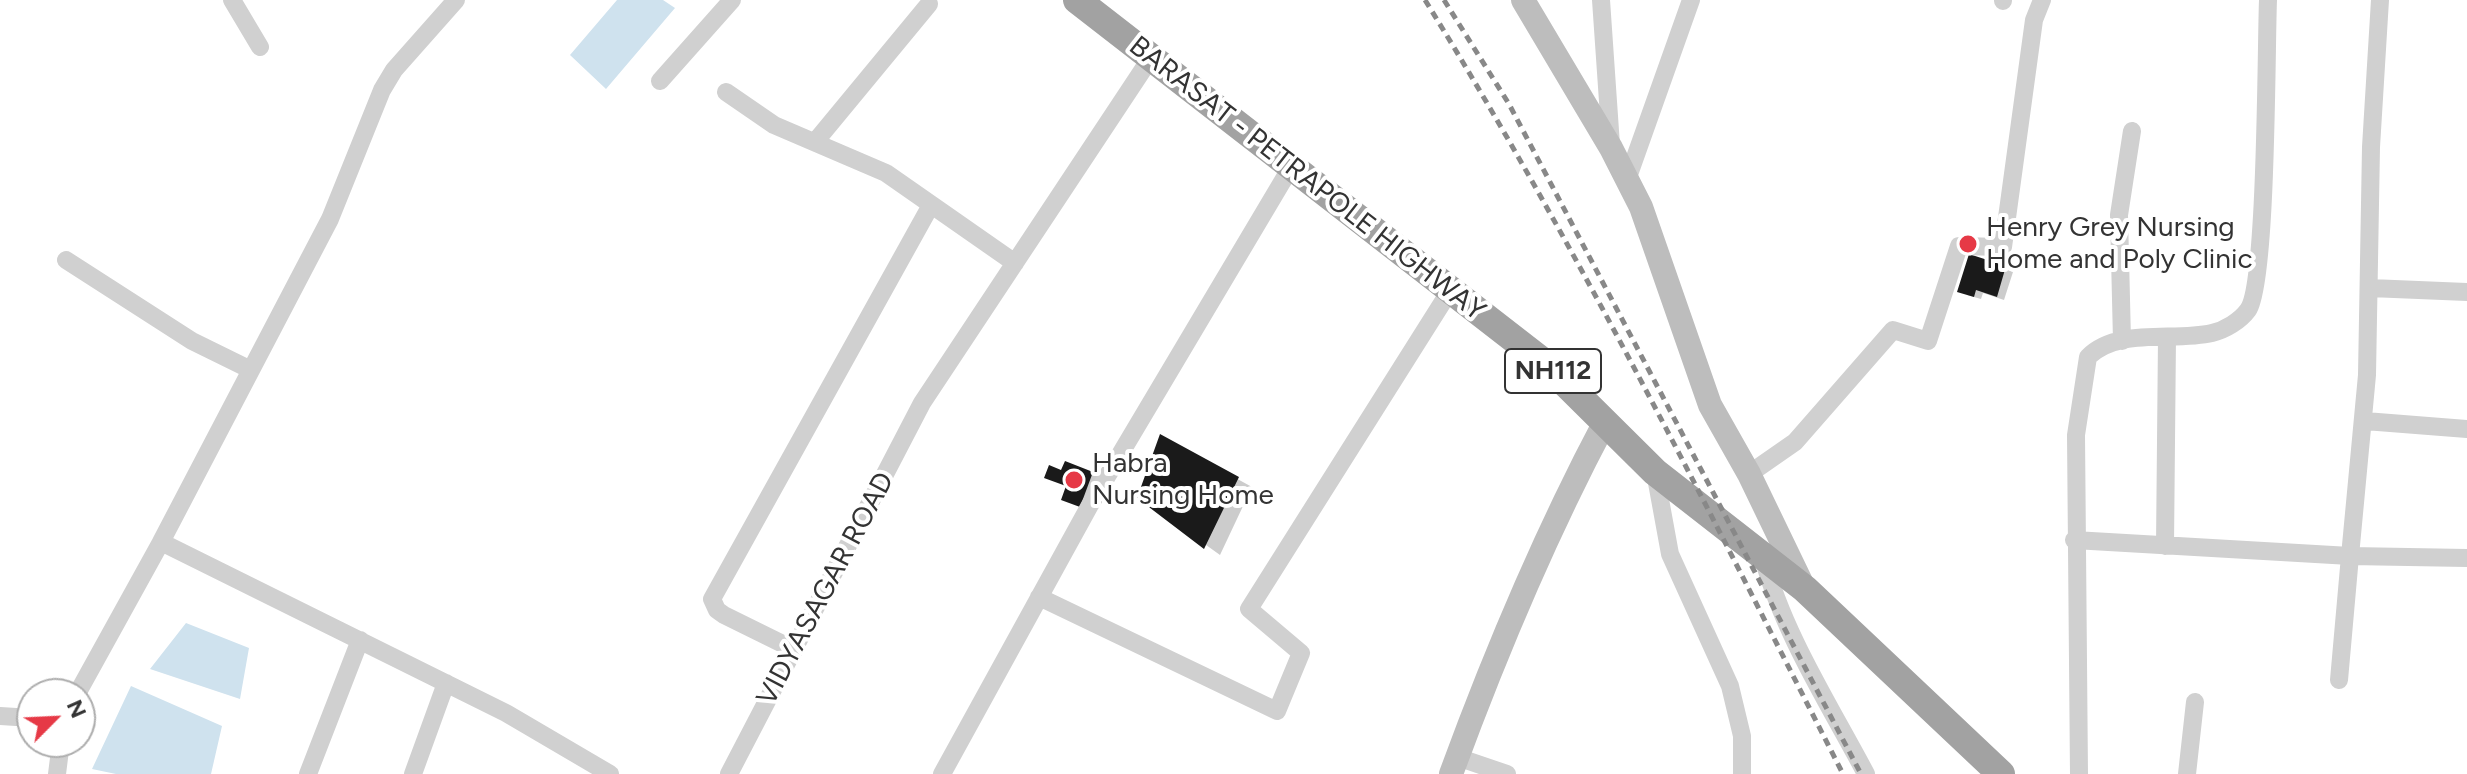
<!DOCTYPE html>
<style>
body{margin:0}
#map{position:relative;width:2467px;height:774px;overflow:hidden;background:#fff;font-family:Figtree,sans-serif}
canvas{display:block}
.north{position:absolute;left:16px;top:678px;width:80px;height:80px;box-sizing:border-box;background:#fff;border:2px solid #adadad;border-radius:50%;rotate:66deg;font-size:22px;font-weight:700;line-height:32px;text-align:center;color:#333}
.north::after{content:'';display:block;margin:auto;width:28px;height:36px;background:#e63946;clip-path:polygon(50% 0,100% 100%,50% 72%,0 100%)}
</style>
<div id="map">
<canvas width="2467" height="774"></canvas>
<div class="north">N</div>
</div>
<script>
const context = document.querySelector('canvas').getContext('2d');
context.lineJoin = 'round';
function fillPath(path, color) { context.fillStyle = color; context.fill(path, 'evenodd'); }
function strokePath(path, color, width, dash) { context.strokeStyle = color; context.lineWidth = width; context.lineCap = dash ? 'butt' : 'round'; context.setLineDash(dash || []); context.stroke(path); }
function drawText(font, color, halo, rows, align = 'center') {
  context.font = font + ' Figtree,sans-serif'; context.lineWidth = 8; context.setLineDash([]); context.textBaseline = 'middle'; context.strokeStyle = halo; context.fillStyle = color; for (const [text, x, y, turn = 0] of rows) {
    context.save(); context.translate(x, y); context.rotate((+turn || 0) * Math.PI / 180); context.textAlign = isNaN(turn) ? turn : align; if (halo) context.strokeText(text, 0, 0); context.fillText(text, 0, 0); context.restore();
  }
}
const water = new Path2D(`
 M 617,0 L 663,0 L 675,8 L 606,89 L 570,55 Z
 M 186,623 L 249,648 L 240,699 L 150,669 Z
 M 131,686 L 222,726 L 211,774 L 116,774 L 92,769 Z`);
const shadow = new Path2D(`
 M 1970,257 L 2013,272 L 2004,300 L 1983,293 L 1981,299 L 1967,295 Z
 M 1161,437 L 1252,487 L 1220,555 L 1139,497 Z
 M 1066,463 L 1099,477 L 1087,509 L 1068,487 L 1062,472 Z`);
const building = new Path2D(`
 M 1969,254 L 2006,266 L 1997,297 L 1976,290 L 1974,297 L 1957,292 Z
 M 1160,434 L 1239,477 L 1204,549 L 1137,498 Z
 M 1065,461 L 1093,472 L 1080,507 L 1061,500 L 1066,486 L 1044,478 L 1049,465 L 1061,470 Z`);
const minor = new Path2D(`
 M 232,0 L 260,47
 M 456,0 L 394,70 L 382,90 L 330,219 L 161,542 L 506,713 L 610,774
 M 1601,0 L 1611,145
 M 2003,1 L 2003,0
 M 660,81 L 732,0
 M 726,92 L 774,125 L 886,173 L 1015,263
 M 815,142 L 929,4
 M 1627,180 L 1691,0
 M 66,260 L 192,341 L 249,369
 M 2370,288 L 2467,292
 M 2122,341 L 2119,215 L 2132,131
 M 2365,421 L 2467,429
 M 1655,472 L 1670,554 L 1730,686 L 1742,736 L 1742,774
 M 1749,474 L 1795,442 L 1893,330 L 1928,341 L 1959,246 L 2003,247 L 2034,20 L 2042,0
 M 2074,540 L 2350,556 L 2367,375 L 2371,147 L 2380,0
 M 2165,546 L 2167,337
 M 1763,557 C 1783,633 1829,704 1866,774
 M 1039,597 L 1277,711 L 1301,653 L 1249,609 L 1451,289
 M 795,650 L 724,615 L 717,610 L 712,599 L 931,205
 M 2339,680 L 2350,556 L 2467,558
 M 77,694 L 161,542
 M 0,716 L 32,718
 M 1457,757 L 1507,774
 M 57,774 L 61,742
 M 308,774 L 360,640
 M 413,774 L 446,683
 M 729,774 L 922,403 L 1150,59
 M 942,774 L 1090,505 L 1291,167
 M 2079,774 L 2076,435 L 2088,357 C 2118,327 2174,342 2212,333 C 2225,330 2240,321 2248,310 C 2267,284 2266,48 2268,0
 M 2187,774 L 2195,702`);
const secondary = new Path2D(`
 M 1523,0 L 1611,148 L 1641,207 L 1710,405 L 1749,474 L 1804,588
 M 1451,774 C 1495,654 1545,535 1605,422`);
const trunk = new Path2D(`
 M 1077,0 L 1546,364 L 1655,472 L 1805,589 L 2001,774`);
const rail = new Path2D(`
 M 1425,0 C 1579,249 1710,513 1843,774
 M 1444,0 L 1509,104 L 1861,774`);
const markers = [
 [1968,244,10,"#e63946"],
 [1074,480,10,"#e63946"]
];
const shields = [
 [1553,371,96]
];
const shieldNames = [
 ["NH112",1553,371]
];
const streetNames = [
 ["BARASAT - PETRAPOLE HIGHWAY",1307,179,38],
 ["VIDYASAGAR ROAD",826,589,-62]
];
const poiNames = [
 ["Henry Grey Nursing",1986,228],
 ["Home and Poly Clinic",1986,260],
 ["Habra",1092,464],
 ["Nursing Home",1092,496]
];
fillPath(water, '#cfe2ee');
fillPath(shadow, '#0003');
fillPath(building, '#1a1a1a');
strokePath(minor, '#d0d0d0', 18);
strokePath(secondary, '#bdbdbd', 24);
strokePath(trunk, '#a2a2a2', 28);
strokePath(rail, '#888', 5, [8, 6]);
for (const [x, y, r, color] of markers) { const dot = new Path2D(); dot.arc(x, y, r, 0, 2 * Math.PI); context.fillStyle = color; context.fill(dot); strokePath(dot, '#fff', 3); }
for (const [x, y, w] of shields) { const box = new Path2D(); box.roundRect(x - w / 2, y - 22, w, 44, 6); context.fillStyle = '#fff'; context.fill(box); strokePath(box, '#333', 2); }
drawText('bold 26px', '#333', null, shieldNames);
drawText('28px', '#333', '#fff', streetNames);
drawText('28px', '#333', '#fff', poiNames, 'left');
</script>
